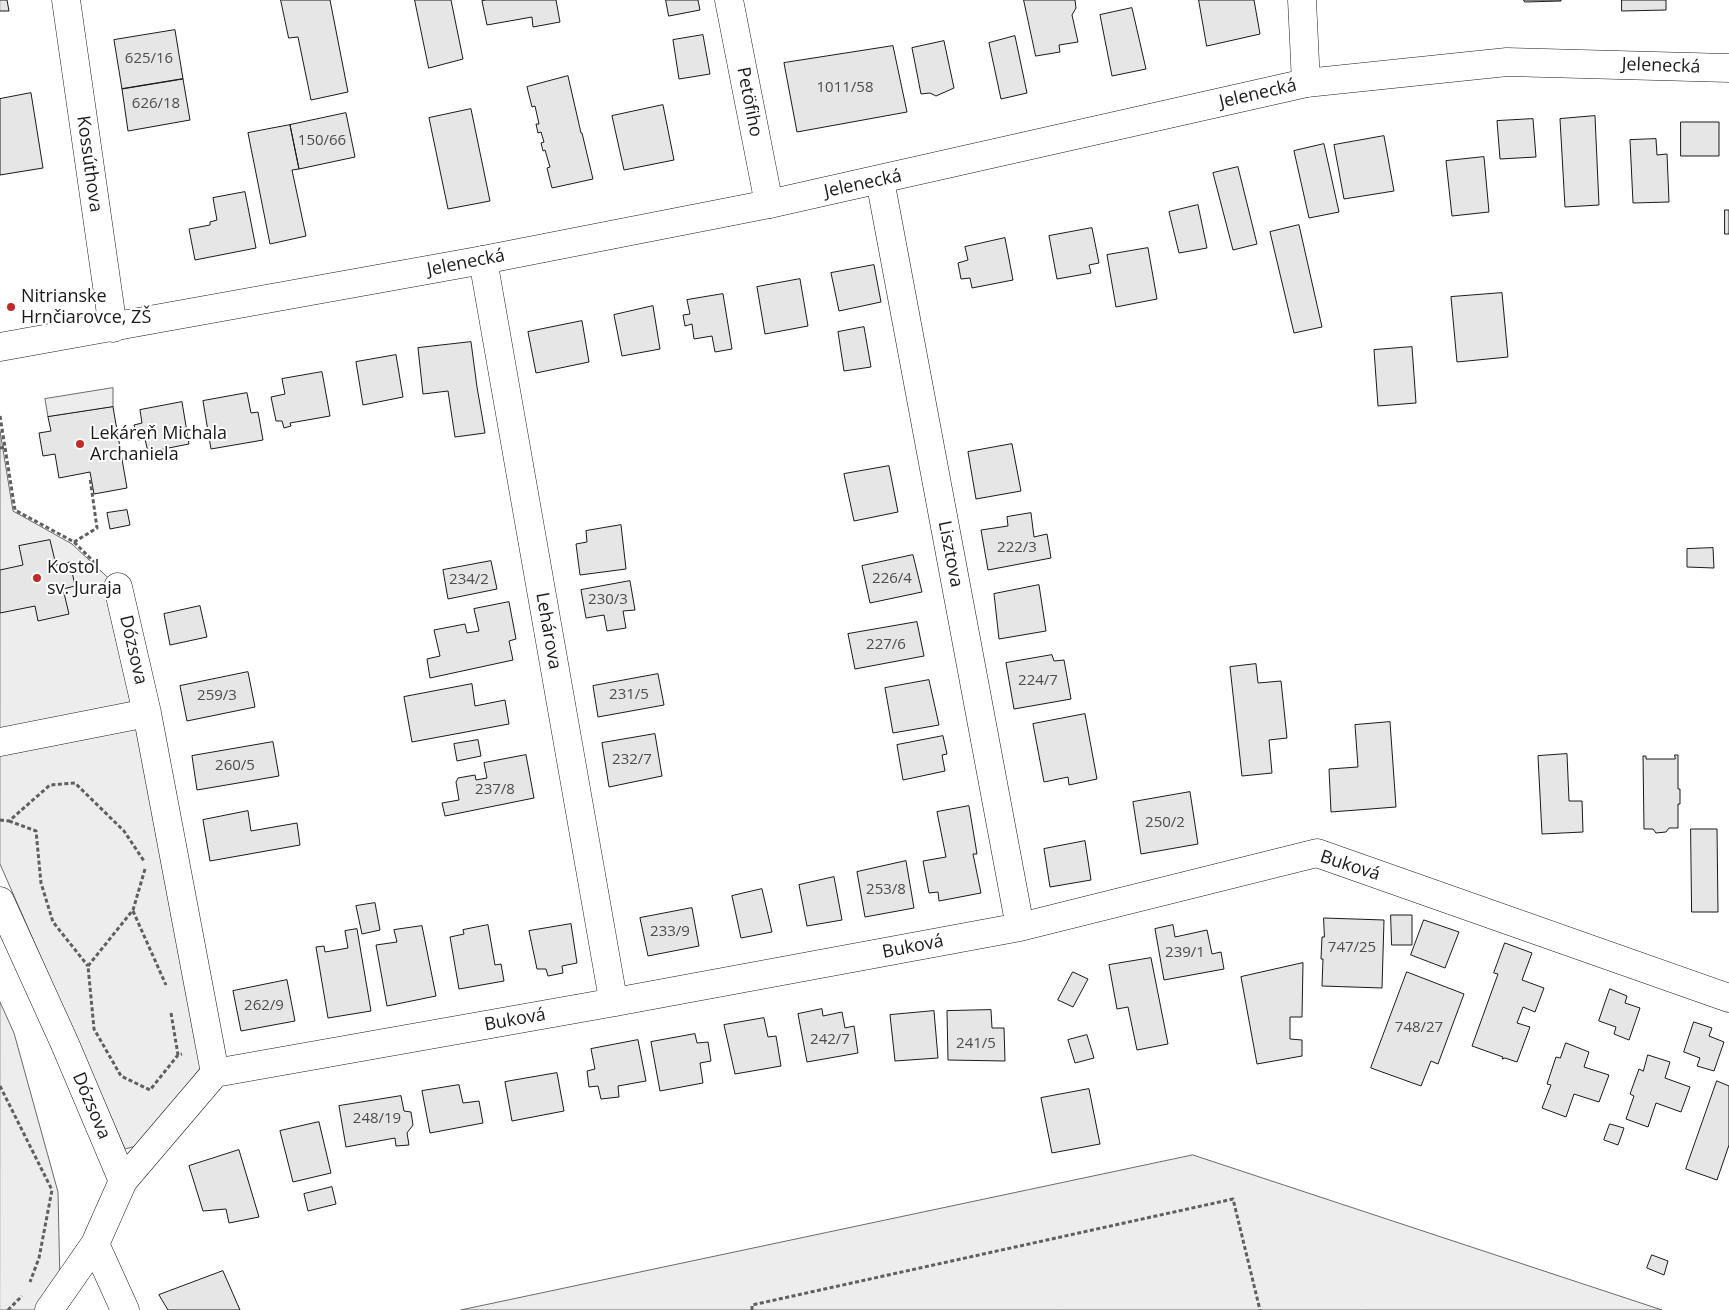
<!DOCTYPE html>
<meta charset="utf-8">
<style>
body{margin:0}
canvas{display:block;background:#fff}
</style>
<canvas width="1729" height="1310"></canvas>
<script>
const context = document.querySelector('canvas').getContext('2d');
context.lineJoin = 'round';
function fillPath(path, color) { context.fillStyle = color; context.fill(path, 'evenodd'); }
function strokePath(path, color, width, dash) { context.strokeStyle = color; context.lineWidth = width; context.lineCap = dash ? 'butt' : 'round'; context.setLineDash(dash || []); context.stroke(path); }
function drawText(font, color, halo, rows, align = 'center') {
  context.font = font + ' "Open Sans",sans-serif'; context.lineWidth = 4; context.setLineDash([]); context.textBaseline = 'middle'; context.strokeStyle = halo; context.fillStyle = color; for (const [text, x, y, turn = 0] of rows) {
    context.save(); context.translate(x, y); context.rotate((+turn || 0) * Math.PI / 180); context.textAlign = isNaN(turn) ? turn : align; if (halo) context.strokeText(text, 0, 0); context.fillText(text, 0, 0); context.restore();
  }
}
const built = new Path2D(`
 M 113,388 L 113,407 L 48,417 L 45,399 Z
 M 0,431 L 13,511 L 72,544 L 118,587 L 213,1051 L 144,1144 L 125,1149 L 0,864 Z
 M 0,1002 L 14,1033 L 58,1192 L 60,1283 L 44,1310 L 0,1310 Z
 M 1193,1155 L 1662,1310 L 461,1310 Z`);
const building = new Path2D(`
 M 0,0 L 7,0 L 9,11 L 0,11 Z
 M 281,0 L 330,0 L 348,92 L 311,100 L 298,37 L 289,38 Z
 M 415,0 L 451,0 L 463,59 L 429,68 Z
 M 487,0 L 556,0 L 560,22 L 533,27 L 532,17 L 487,25 L 482,1 Z
 M 666,0 L 698,0 L 700,10 L 669,16 Z
 M 1024,0 L 1075,0 L 1076,8 L 1072,15 L 1078,42 L 1059,45 L 1060,52 L 1036,56 Z
 M 1199,0 L 1254,0 L 1260,34 L 1207,46 Z
 M 1524,0 L 1561,0 L 1561,1 L 1525,2 Z
 M 1622,0 L 1666,0 L 1666,10 L 1622,11 Z
 M 1132,8 L 1146,69 L 1112,76 L 1100,15 Z
 M 175,30 L 183,79 L 122,89 L 114,40 Z
 M 703,35 L 710,74 L 679,79 L 673,40 Z
 M 1015,36 L 1027,93 L 1001,99 L 989,43 Z
 M 944,41 L 954,88 L 936,96 L 930,93 L 921,94 L 912,48 Z
 M 893,46 L 907,112 L 797,132 L 784,63 Z
 M 568,76 L 581,133 L 582,133 L 593,179 L 552,188 L 547,168 L 550,167 L 545,150 L 543,151 L 541,143 L 544,142 L 541,132 L 538,133 L 536,124 L 539,124 L 535,106 L 532,107 L 527,87 Z
 M 183,79 L 190,120 L 128,131 L 122,89 Z
 M 31,93 L 43,168 L 0,175 L 0,99 Z
 M 663,105 L 674,160 L 624,170 L 612,116 Z
 M 471,109 L 490,201 L 448,209 L 429,118 Z
 M 346,113 L 355,157 L 299,169 L 290,125 Z
 M 1595,116 L 1599,205 L 1565,207 L 1560,119 Z
 M 1533,119 L 1536,157 L 1500,159 L 1497,121 Z
 M 1681,122 L 1719,122 L 1719,156 L 1681,156 Z
 M 290,125 L 299,169 L 292,170 L 306,236 L 270,244 L 248,133 Z
 M 1384,136 L 1394,191 L 1344,199 L 1334,145 Z
 M 1656,139 L 1657,155 L 1667,154 L 1669,202 L 1633,203 L 1630,140 Z
 M 1324,144 L 1339,212 L 1309,218 L 1294,151 Z
 M 1484,157 L 1489,212 L 1452,216 L 1446,161 Z
 M 1238,167 L 1257,244 L 1233,250 L 1213,173 Z
 M 245,192 L 256,248 L 195,260 L 189,229 L 210,225 L 210,222 L 217,220 L 213,198 Z
 M 1198,205 L 1207,248 L 1179,253 L 1169,212 Z
 M 1725,210 L 1729,210 L 1729,234 L 1725,234 Z
 M 1299,225 L 1322,327 L 1294,333 L 1270,232 Z
 M 1092,228 L 1099,263 L 1089,265 L 1091,273 L 1057,279 L 1049,236 Z
 M 1005,238 L 1013,280 L 972,288 L 970,278 L 961,279 L 958,263 L 968,260 L 965,247 Z
 M 1148,248 L 1157,299 L 1116,307 L 1107,255 Z
 M 874,265 L 881,302 L 839,311 L 831,273 Z
 M 800,279 L 808,326 L 765,334 L 757,287 Z
 M 1502,293 L 1508,357 L 1457,362 L 1451,297 Z
 M 723,294 L 732,349 L 715,352 L 712,336 L 694,339 L 692,324 L 685,326 L 683,315 L 690,314 L 687,300 Z
 M 653,306 L 660,349 L 622,356 L 614,315 Z
 M 582,321 L 589,362 L 536,373 L 528,332 Z
 M 864,327 L 871,367 L 844,371 L 838,332 Z
 M 471,342 L 477,387 L 485,433 L 455,437 L 448,391 L 423,394 L 418,348 Z
 M 1412,347 L 1416,403 L 1378,406 L 1374,350 Z
 M 396,355 L 403,397 L 363,405 L 356,362 Z
 M 322,372 L 330,416 L 290,423 L 291,426 L 284,428 L 282,421 L 276,421 L 271,397 L 285,394 L 282,379 Z
 M 247,393 L 251,413 L 258,412 L 263,440 L 211,449 L 203,401 Z
 M 182,402 L 189,444 L 148,452 L 145,439 L 138,440 L 134,425 L 142,423 L 140,410 Z
 M 113,407 L 127,488 L 94,494 L 90,472 L 59,478 L 55,454 L 43,456 L 39,433 L 51,431 L 48,417 Z
 M 1012,444 L 1021,491 L 976,499 L 968,452 Z
 M 889,466 L 898,512 L 854,521 L 844,474 Z
 M 127,510 L 130,525 L 110,529 L 107,513 Z
 M 1031,513 L 1034,537 L 1047,534 L 1051,558 L 988,570 L 981,530 L 1008,526 L 1007,517 Z
 M 621,525 L 626,569 L 580,575 L 576,544 L 587,542 L 586,531 Z
 M 50,540 L 56,565 L 70,562 L 75,586 L 63,589 L 69,614 L 38,621 L 35,606 L 0,613 L 0,570 L 23,565 L 19,546 Z
 M 1713,548 L 1714,568 L 1687,567 L 1687,549 Z
 M 913,555 L 922,592 L 870,603 L 862,566 Z
 M 491,561 L 497,589 L 448,599 L 443,570 Z
 M 630,581 L 635,610 L 623,611 L 626,628 L 607,631 L 604,615 L 586,618 L 581,590 Z
 M 1039,585 L 1046,631 L 999,639 L 994,594 Z
 M 509,602 L 516,639 L 509,641 L 513,660 L 430,678 L 427,659 L 440,656 L 434,630 L 465,624 L 467,633 L 479,631 L 474,609 Z
 M 200,606 L 207,637 L 170,645 L 164,614 Z
 M 917,622 L 924,656 L 855,669 L 848,634 Z
 M 1052,655 L 1054,661 L 1064,660 L 1071,699 L 1014,709 L 1006,663 Z
 M 1256,664 L 1258,683 L 1281,681 L 1287,738 L 1269,740 L 1272,773 L 1242,776 L 1230,667 Z
 M 248,672 L 255,707 L 187,721 L 180,686 Z
 M 658,674 L 664,705 L 598,717 L 593,686 Z
 M 929,680 L 939,725 L 893,733 L 885,688 Z
 M 472,684 L 475,706 L 505,700 L 509,724 L 412,742 L 404,697 Z
 M 1085,714 L 1097,779 L 1069,785 L 1068,777 L 1044,782 L 1033,724 Z
 M 1390,722 L 1396,807 L 1331,812 L 1329,769 L 1358,767 L 1355,725 Z
 M 655,734 L 662,776 L 609,787 L 602,743 Z
 M 943,736 L 947,754 L 942,755 L 945,771 L 903,780 L 897,745 Z
 M 478,740 L 481,756 L 457,761 L 454,744 Z
 M 273,742 L 279,776 L 197,790 L 192,756 Z
 M 1567,754 L 1569,801 L 1582,801 L 1583,832 L 1542,834 L 1538,756 Z
 M 526,755 L 534,798 L 445,816 L 442,803 L 459,800 L 456,782 L 458,778 L 475,775 L 476,780 L 487,778 L 484,763 Z
 M 1675,755 L 1678,755 L 1678,789 L 1680,789 L 1680,804 L 1678,804 L 1678,828 L 1669,828 L 1666,832 L 1656,833 L 1653,829 L 1644,829 L 1643,756 L 1646,756 L 1646,759 L 1675,759 Z
 M 1190,792 L 1198,844 L 1141,854 L 1133,802 Z
 M 969,806 L 977,854 L 973,854 L 981,893 L 939,901 L 938,892 L 929,893 L 923,861 L 946,857 L 937,812 Z
 M 248,811 L 251,831 L 297,823 L 300,845 L 210,861 L 203,820 Z
 M 1691,829 L 1717,829 L 1718,912 L 1692,912 Z
 M 1085,841 L 1091,880 L 1050,887 L 1044,849 Z
 M 906,861 L 914,908 L 865,917 L 857,872 Z
 M 834,877 L 842,920 L 807,926 L 799,885 Z
 M 762,889 L 772,932 L 741,938 L 732,896 Z
 M 375,903 L 380,930 L 362,934 L 356,906 Z
 M 692,908 L 699,946 L 648,956 L 640,918 Z
 M 1391,915 L 1412,915 L 1412,945 L 1392,945 Z
 M 1324,918 L 1384,920 L 1382,988 L 1322,986 L 1323,959 L 1321,959 L 1322,937 L 1324,937 Z
 M 1424,920 L 1459,932 L 1445,968 L 1411,955 Z
 M 571,924 L 577,963 L 562,966 L 563,973 L 548,976 L 546,969 L 537,969 L 529,931 Z
 M 488,925 L 495,965 L 501,964 L 504,981 L 459,989 L 450,937 L 464,934 L 463,930 Z
 M 1173,925 L 1175,937 L 1207,930 L 1212,954 L 1221,952 L 1224,969 L 1164,980 L 1155,929 Z
 M 422,926 L 436,996 L 387,1006 L 376,945 L 397,942 L 394,930 Z
 M 357,929 L 371,1011 L 328,1018 L 316,947 L 324,946 L 325,952 L 348,948 L 345,931 Z
 M 1505,943 L 1532,953 L 1522,980 L 1544,988 L 1535,1012 L 1523,1007 L 1517,1023 L 1530,1027 L 1517,1062 L 1505,1058 L 1502,1059 L 1503,1057 L 1472,1046 L 1498,974 L 1494,973 Z
 M 1151,958 L 1168,1044 L 1137,1050 L 1128,1007 L 1117,1009 L 1109,965 Z
 M 1303,963 L 1302,1017 L 1290,1017 L 1290,1039 L 1302,1040 L 1302,1056 L 1257,1064 L 1241,977 Z
 M 1073,972 L 1088,979 L 1073,1007 L 1058,1000 Z
 M 1407,972 L 1464,994 L 1438,1064 L 1431,1061 L 1421,1086 L 1371,1068 Z
 M 287,980 L 295,1021 L 241,1031 L 233,991 Z
 M 1610,989 L 1627,996 L 1625,1003 L 1640,1008 L 1629,1040 L 1614,1034 L 1616,1027 L 1599,1021 Z
 M 822,1009 L 823,1016 L 842,1012 L 845,1028 L 854,1026 L 858,1053 L 807,1062 L 798,1014 Z
 M 991,1010 L 992,1028 L 1004,1028 L 1005,1061 L 948,1060 L 947,1011 Z
 M 934,1011 L 938,1058 L 895,1061 L 890,1015 Z
 M 764,1018 L 768,1037 L 776,1036 L 781,1066 L 735,1074 L 724,1025 Z
 M 1694,1022 L 1712,1028 L 1709,1036 L 1724,1042 L 1714,1071 L 1697,1066 L 1700,1058 L 1684,1052 Z
 M 695,1034 L 697,1043 L 708,1042 L 711,1061 L 700,1063 L 703,1083 L 660,1091 L 651,1042 Z
 M 1087,1035 L 1094,1058 L 1075,1063 L 1068,1040 Z
 M 638,1040 L 646,1081 L 618,1086 L 619,1097 L 601,1099 L 598,1086 L 589,1087 L 587,1071 L 595,1069 L 591,1049 Z
 M 1566,1043 L 1589,1052 L 1584,1067 L 1609,1075 L 1599,1102 L 1574,1094 L 1566,1117 L 1542,1108 L 1551,1085 L 1547,1084 L 1556,1057 L 1560,1058 Z
 M 1648,1055 L 1670,1062 L 1665,1078 L 1690,1087 L 1681,1112 L 1656,1103 L 1648,1127 L 1626,1119 L 1634,1096 L 1630,1094 L 1639,1069 L 1643,1071 Z
 M 557,1073 L 564,1111 L 512,1121 L 505,1082 Z
 M 1717,1081 L 1729,1086 L 1729,1145 L 1717,1180 L 1686,1169 Z
 M 459,1085 L 463,1103 L 479,1101 L 483,1123 L 430,1133 L 422,1091 Z
 M 1089,1089 L 1100,1144 L 1052,1153 L 1041,1098 Z
 M 401,1096 L 404,1111 L 411,1112 L 413,1125 L 407,1133 L 409,1145 L 396,1146 L 395,1138 L 346,1147 L 339,1106 Z
 M 319,1122 L 331,1173 L 293,1182 L 280,1131 Z
 M 1610,1124 L 1624,1128 L 1618,1145 L 1604,1140 Z
 M 239,1150 L 259,1217 L 229,1223 L 226,1209 L 203,1211 L 189,1166 Z
 M 332,1187 L 336,1204 L 308,1211 L 304,1194 Z
 M 1652,1255 L 1668,1261 L 1664,1275 L 1647,1268 Z
 M 223,1271 L 240,1310 L 168,1310 L 159,1295 Z`);
const path = new Path2D(`
 M 0,416 L 15,510 L 74,542 L 98,566
 M 0,448 L 6,447
 M 74,542 L 97,528 L 90,478
 M 0,820 L 9,821 L 50,785 L 75,783 L 124,831 L 144,861
 M 9,821 L 36,831 L 41,883 L 53,922 L 88,966
 M 145,869 L 133,910 L 88,966 L 94,1029 L 121,1076 L 150,1090 L 178,1055 L 182,1054
 M 133,911 L 166,985
 M 171,1013 L 178,1055
 M 0,1086 L 52,1190 L 39,1258 L 30,1282
 M 8,1310 L 22,1296
 M 752,1310 L 752,1305 L 1233,1199 L 1260,1310`);
const street = new Path2D(`
 M 66,0 L 113,328
 M 729,0 L 769,204
 M 1302,0 L 1306,83
 M 880,180 L 1020,927
 M 483,260 L 611,988 L 615,1002
 M 118,587 L 147,713 L 215,1073
 M 0,742 L 147,713
 M 0,901 L 65,1044 L 123,1181 L 95,1244 L 49,1310
 M 123,1181 L 215,1073 L 615,1002 L 1020,927 L 1317,853 L 1729,998
 M 95,1244 L 125,1310`);
const secondary = new Path2D(`
 M 0,347 L 483,260 L 769,204 L 1306,83 L 1507,62 L 1729,68`);
const markers = [
 [11,307,5,"#c62828"],
 [80,444,5,"#c62828"],
 [37,578,5,"#c62828"]
];
const numberNames = [
 ["625/16",149,59],
 ["1011/58",845,88],
 ["626/18",156,104],
 ["150/66",322,141],
 ["222/3",1017,548],
 ["226/4",892,579],
 ["234/2",469,580],
 ["230/3",608,600],
 ["227/6",886,645],
 ["224/7",1038,681],
 ["231/5",629,695],
 ["259/3",217,696],
 ["232/7",632,760],
 ["260/5",235,766],
 ["237/8",495,790],
 ["250/2",1165,823],
 ["253/8",886,890],
 ["233/9",670,932],
 ["747/25",1352,948],
 ["239/1",1185,953],
 ["262/9",264,1006],
 ["748/27",1419,1028],
 ["242/7",830,1040],
 ["241/5",976,1044],
 ["248/19",377,1119]
];
const streetNames = [
 ["Jelenecká",1661,66,2],
 ["Jelenecká",1258,94,-13],
 ["Petöfiho",749,102,79],
 ["Kossúthova",89,164,82],
 ["Jelenecká",863,184,-12],
 ["Jelenecká",466,263,-11],
 ["Lisztova",950,554,79],
 ["Lehárova",548,631,80],
 ["Dózsova",133,650,77],
 ["Buková",1350,866,18],
 ["Buková",913,947,-11],
 ["Buková",515,1020,-10],
 ["Dózsova",91,1106,67]
];
const poiNames = [
 ["Nitrianske",21,297],
 ["Hrnčiarovce, ZŠ",21,318],
 ["Lekáreň Michala",90,434],
 ["Archaniela",90,455],
 ["Kostol",47,568],
 ["sv. Juraja",47,589]
];
fillPath(built, '#ededed');
strokePath(built, '#6a6a6a', 1);
fillPath(building, '#e6e6e6');
strokePath(building, '#1a1a1a', 1);
strokePath(street, '#1a1a1a', 29);
strokePath(secondary, '#1a1a1a', 29);
strokePath(path, '#5f5f5f', 3, [4, 2.5]);
strokePath(street, '#fff', 28);
strokePath(secondary, '#fff', 28);
for (const [x, y, r, color] of markers) { const dot = new Path2D(); dot.arc(x, y, r, 0, 2 * Math.PI); context.fillStyle = color; context.fill(dot); strokePath(dot, '#fff', 2); }
drawText('15px', '#4d4d4d', null, numberNames);
drawText('18px', '#1a1a1a', '#fff', streetNames);
drawText('18px', '#1a1a1a', '#fff', poiNames, 'left');
</script>
